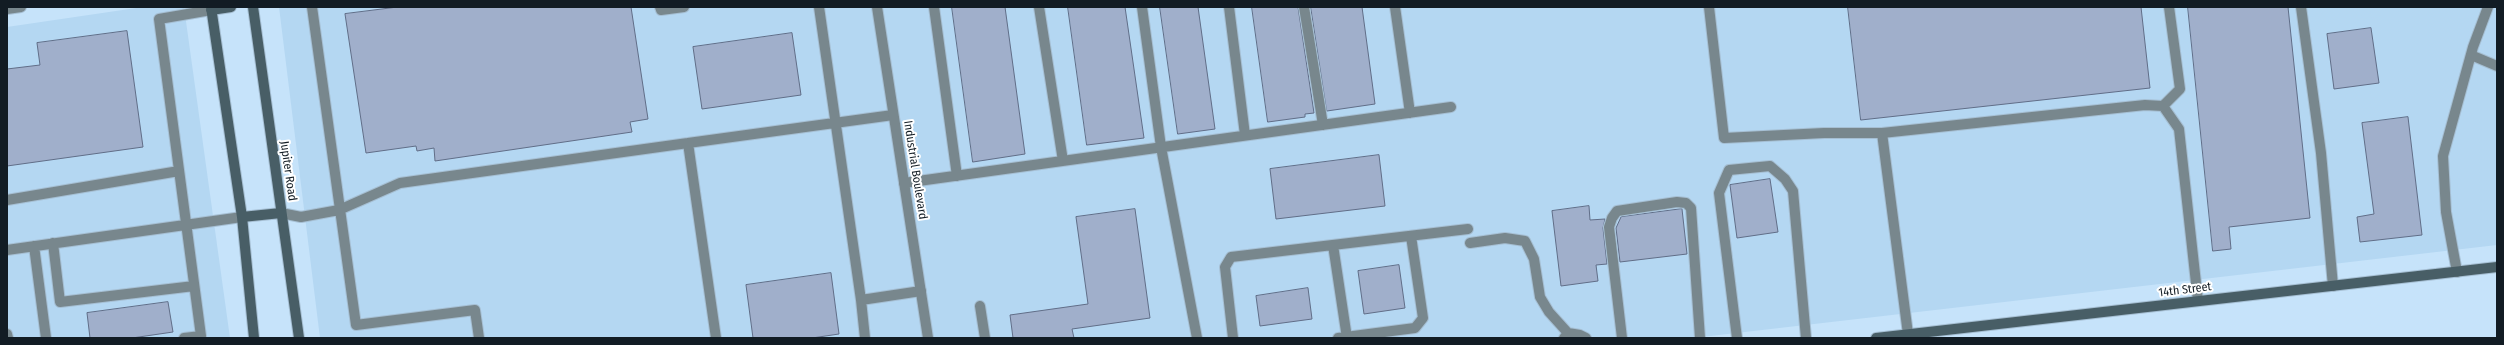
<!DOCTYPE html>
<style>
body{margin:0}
#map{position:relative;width:2504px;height:345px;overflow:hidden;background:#c6e3fa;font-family:"Fira Sans Condensed",sans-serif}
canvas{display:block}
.frame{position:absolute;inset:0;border:8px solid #121c24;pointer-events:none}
</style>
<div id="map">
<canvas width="2504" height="345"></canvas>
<div class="frame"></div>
</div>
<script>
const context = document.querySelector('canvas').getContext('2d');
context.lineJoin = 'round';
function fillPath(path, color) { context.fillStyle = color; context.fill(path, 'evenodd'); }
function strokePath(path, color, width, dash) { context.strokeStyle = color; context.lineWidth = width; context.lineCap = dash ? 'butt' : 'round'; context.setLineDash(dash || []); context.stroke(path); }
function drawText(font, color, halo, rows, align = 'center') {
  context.font = font + ' "Fira Sans Condensed",sans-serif'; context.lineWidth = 4; context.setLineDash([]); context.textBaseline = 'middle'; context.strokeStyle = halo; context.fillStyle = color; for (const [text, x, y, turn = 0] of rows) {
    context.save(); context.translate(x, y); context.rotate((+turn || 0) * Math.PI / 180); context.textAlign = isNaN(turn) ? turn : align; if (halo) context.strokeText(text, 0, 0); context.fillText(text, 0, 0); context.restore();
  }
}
const built = new Path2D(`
 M 143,7 L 184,7 L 230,338 L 7,338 L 7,27 Z
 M 279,7 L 2497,7 L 2497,245 L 1693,338 L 320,338 Z`);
const building = new Path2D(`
 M 398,7 L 631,7 L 648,119 L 630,122 L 632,132 L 435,161 L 434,148 L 417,151 L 416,146 L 366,153 L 345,14 Z
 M 952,7 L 1005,7 L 1025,154 L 973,162 Z
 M 1068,7 L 1125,7 L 1144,138 L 1087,145 Z
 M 1160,7 L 1198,7 L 1215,129 L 1178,134 Z
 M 1252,7 L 1298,7 L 1314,113 L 1305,114 L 1305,117 L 1268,122 Z
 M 1311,7 L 1362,7 L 1375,104 L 1327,111 Z
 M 1848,7 L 2141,7 L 2150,88 L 1861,120 Z
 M 2188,7 L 2288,7 L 2310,218 L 2229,227 L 2231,249 L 2213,251 Z
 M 2371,28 L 2379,83 L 2334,89 L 2327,34 Z
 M 127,31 L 143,147 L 7,166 L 7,69 L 40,65 L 37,43 Z
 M 792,33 L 801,95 L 702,109 L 693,47 Z
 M 2408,117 L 2422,235 L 2360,242 L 2357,217 L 2374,214 L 2362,123 Z
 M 1379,155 L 1385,206 L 1276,219 L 1270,169 Z
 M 1770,179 L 1778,232 L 1737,238 L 1730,185 Z
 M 1589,206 L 1590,220 L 1605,219 L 1603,228 L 1607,264 L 1596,265 L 1598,281 L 1561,286 L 1552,211 Z
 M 1135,209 L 1150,318 L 1072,329 L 1074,338 L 1013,338 L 1010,315 L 1088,304 L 1076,217 Z
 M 1682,209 L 1687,254 L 1620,262 L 1616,228 L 1621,217 Z
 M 1399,265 L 1405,308 L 1364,314 L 1358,271 Z
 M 831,273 L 839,334 L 812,338 L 753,338 L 746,285 Z
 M 1308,288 L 1312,319 L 1260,326 L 1256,296 Z
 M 168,302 L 173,332 L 132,338 L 90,338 L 87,313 Z`);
const service = new Path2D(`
 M 312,7 L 356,325 L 475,310 L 479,338
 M 660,7 L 661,10 L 684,7
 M 819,7 L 861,300 L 865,338
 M 934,7 L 957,176
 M 1039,7 L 1063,161
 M 1142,7 L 1161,147 L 1197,338
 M 1229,7 L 1245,135
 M 1304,7 L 1323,125
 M 1395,7 L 1410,113
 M 1709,7 L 1724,138 L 1824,133 L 1882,133 L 2145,105 L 2163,106 L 2179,129 L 2198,301
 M 2301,7 L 2321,153 L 2333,286
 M 7,9 L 21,7
 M 2471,55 L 2497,66
 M 2163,106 L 2180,89 L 2169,7
 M 1882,133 L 1908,334
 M 904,183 L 1451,107
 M 7,200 L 179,171
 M 281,213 L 301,217 L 339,210 L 400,183 L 688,143
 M 53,243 L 60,302 L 194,286
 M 1470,243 L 1505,238 L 1525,241 L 1534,259 L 1540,297 L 1549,312 L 1568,333 L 1564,338
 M 1333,245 L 1347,338
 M 34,246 L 46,338
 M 7,250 L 242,217
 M 2457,272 L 2446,212 L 2443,156 L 2473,47 L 2488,7
 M 861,300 L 921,291
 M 980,306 L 985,338
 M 1568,333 L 1580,335 L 1586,338
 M 7,334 L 8,338
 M 184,338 L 201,336 L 159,19 L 211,10
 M 716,338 L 688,143 L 893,115
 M 1233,338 L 1225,267 L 1231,257 L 1468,229
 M 1338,338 L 1415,328 L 1423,318 L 1411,236
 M 1622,338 L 1609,227 L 1612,218 L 1617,211 L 1677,202 L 1686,203 L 1691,208 L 1700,338
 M 1737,338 L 1719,193 L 1729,170 L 1770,166 L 1785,179 L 1793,191 L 1806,338`);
const minor = new Path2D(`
 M 877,7 L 928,338`);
const secondary = new Path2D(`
 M 211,7 L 242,217 L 254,338
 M 253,7 L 299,338
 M 211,10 L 231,7
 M 242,217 L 281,213
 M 1876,338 L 2497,267`);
const streetNames = [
 ["Industrial Boulevard",915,170,81],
 ["Jupiter Road",288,171,82],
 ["14th Street",2185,290,-7]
];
fillPath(built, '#b4d7f2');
fillPath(building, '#a0afcb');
strokePath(building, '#616e88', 1);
strokePath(service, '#a6bfd3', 12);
strokePath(minor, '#a6bfd3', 12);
strokePath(secondary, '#a6bfd3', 12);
strokePath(service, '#78878d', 10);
strokePath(minor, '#78878d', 10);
strokePath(secondary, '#485e66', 10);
drawText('12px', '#121c24', '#fff', streetNames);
</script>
